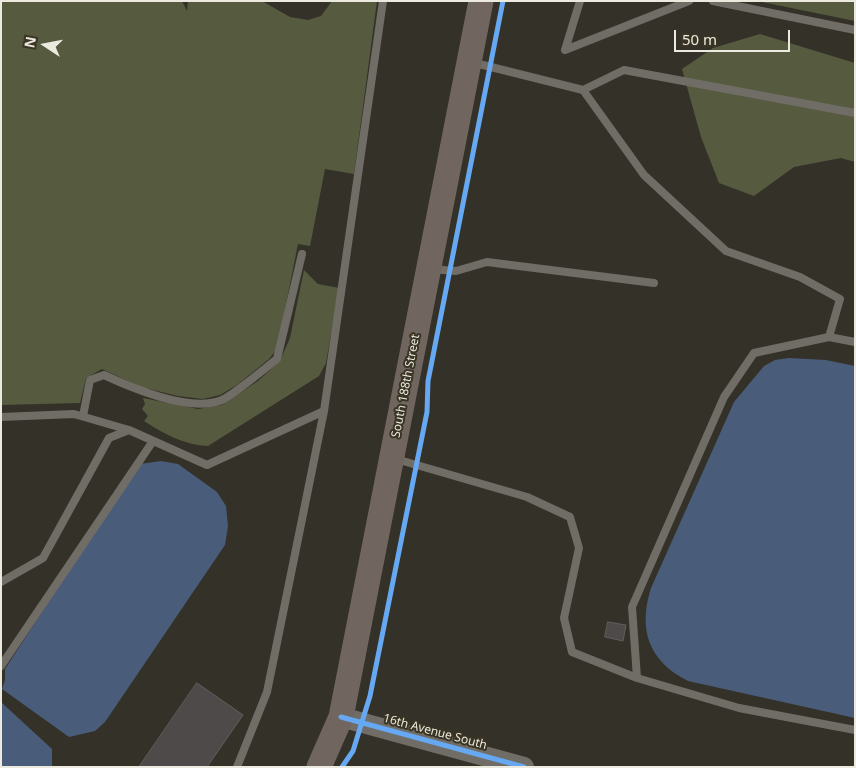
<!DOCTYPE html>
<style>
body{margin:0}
#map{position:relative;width:856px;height:768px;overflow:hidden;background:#343129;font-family:"Noto Sans",sans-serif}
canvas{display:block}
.frame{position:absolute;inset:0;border:2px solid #ece9de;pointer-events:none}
.north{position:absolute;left:20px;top:20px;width:50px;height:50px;-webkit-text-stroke:4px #393424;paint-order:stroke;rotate:281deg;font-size:14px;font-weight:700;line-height:20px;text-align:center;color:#ece9de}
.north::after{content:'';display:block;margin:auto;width:18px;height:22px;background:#ece9de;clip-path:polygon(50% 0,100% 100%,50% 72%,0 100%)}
.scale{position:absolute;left:674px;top:30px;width:116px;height:22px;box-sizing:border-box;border:2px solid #ece9de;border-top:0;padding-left:6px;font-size:15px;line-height:18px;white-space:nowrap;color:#ece9de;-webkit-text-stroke:4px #393424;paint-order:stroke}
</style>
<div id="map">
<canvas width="856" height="768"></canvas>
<div class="frame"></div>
<div class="north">N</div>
<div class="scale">50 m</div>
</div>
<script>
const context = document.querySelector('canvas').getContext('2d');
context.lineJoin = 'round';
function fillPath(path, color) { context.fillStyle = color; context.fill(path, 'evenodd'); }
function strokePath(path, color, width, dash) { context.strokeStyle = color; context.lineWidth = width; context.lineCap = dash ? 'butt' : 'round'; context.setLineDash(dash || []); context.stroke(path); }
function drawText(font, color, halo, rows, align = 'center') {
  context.font = font + ' "Noto Sans",sans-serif'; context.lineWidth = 4; context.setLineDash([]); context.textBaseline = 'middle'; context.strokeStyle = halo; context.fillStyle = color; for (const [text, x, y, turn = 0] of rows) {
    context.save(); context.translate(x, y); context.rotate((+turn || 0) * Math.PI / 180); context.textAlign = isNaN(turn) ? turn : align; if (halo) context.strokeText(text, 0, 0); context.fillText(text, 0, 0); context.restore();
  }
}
const green = new Path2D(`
 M 1,1 L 182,1 L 187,11 L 188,1 L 262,1 L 290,17 L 308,20 L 321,16 L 332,1 L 377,1 L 354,174 L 325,169 L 310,246 L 298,244 L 277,349 L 269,359 L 237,385 L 220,395 L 203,399 L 178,396 L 141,387 L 102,369 L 86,378 L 80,403 L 1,405 Z
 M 757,1 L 855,1 L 855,21 Z
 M 760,34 L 855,63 L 855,162 L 841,158 L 794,167 L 754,196 L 719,183 L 701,137 L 682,69 L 713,48 Z
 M 304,270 L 318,284 L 339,288 L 326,363 L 319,376 L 208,446 C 184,445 164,434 144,421 L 148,416 L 142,409 L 145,404 L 143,398 L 198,409 L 222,405 L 258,381 L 280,361 L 290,338 Z`);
const water = new Path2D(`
 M 789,358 L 826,360 L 855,366 L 855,718 L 688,681 C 648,661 638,629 651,588 L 734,402 L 764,366 L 775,360 Z
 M 161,461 L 178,464 L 217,492 L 226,506 L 228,526 L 225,545 L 105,722 L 95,731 L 69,737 L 2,689 L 5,680 L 5,669 L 129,478 L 140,464 Z
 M 1,702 L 52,749 L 52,767 L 1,767 Z`);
const building = new Path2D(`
 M 608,622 L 626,625 L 623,641 L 605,637 Z
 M 197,683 L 243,715 L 207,767 L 139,767 Z`);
const service = new Path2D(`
 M 580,1 L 565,50 L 689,1
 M 713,1 L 855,30
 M 471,62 L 583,90 L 644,175 L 726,251 L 800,277 L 840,299 L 829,337
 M 583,90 L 624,70 L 855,113
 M 431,269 L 456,271 L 487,262 L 654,283
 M 83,416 L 90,380 L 104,375 C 132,388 191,413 222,400 C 235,394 264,369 277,359 L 302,254
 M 1,417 L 74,414 L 129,430
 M 396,459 L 527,497 L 570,517 L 579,548 L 564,618 L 572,652 L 637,678 L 739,708 L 855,730
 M 1,582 L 43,558 L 109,438 L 129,430 L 207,465 L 324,411
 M 1,666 L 153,441
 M 637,678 L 632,607 L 724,397 L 754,353 L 829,337 L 855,342
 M 237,767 L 267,692 L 324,411 L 383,1`);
const tertiary = new Path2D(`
 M 341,717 L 524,767`);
const primary = new Path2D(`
 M 319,767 L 341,717 L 481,1`);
const cycleway = new Path2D(`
 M 341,717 L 524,767
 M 342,767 L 353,751 L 370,696 L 427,412 L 428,381 L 503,1`);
const streetNames = [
 ["South 188th Street",406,386,-79],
 ["16th Avenue South",435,732,15]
];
fillPath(green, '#565b3f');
fillPath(water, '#495c79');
fillPath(building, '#4d4a49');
strokePath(building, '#615e5d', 1);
strokePath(service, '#706d67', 8);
strokePath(tertiary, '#706d67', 20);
strokePath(primary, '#70665f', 25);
strokePath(cycleway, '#66a8f1', 5);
drawText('12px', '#ece9de', '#393424', streetNames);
</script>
